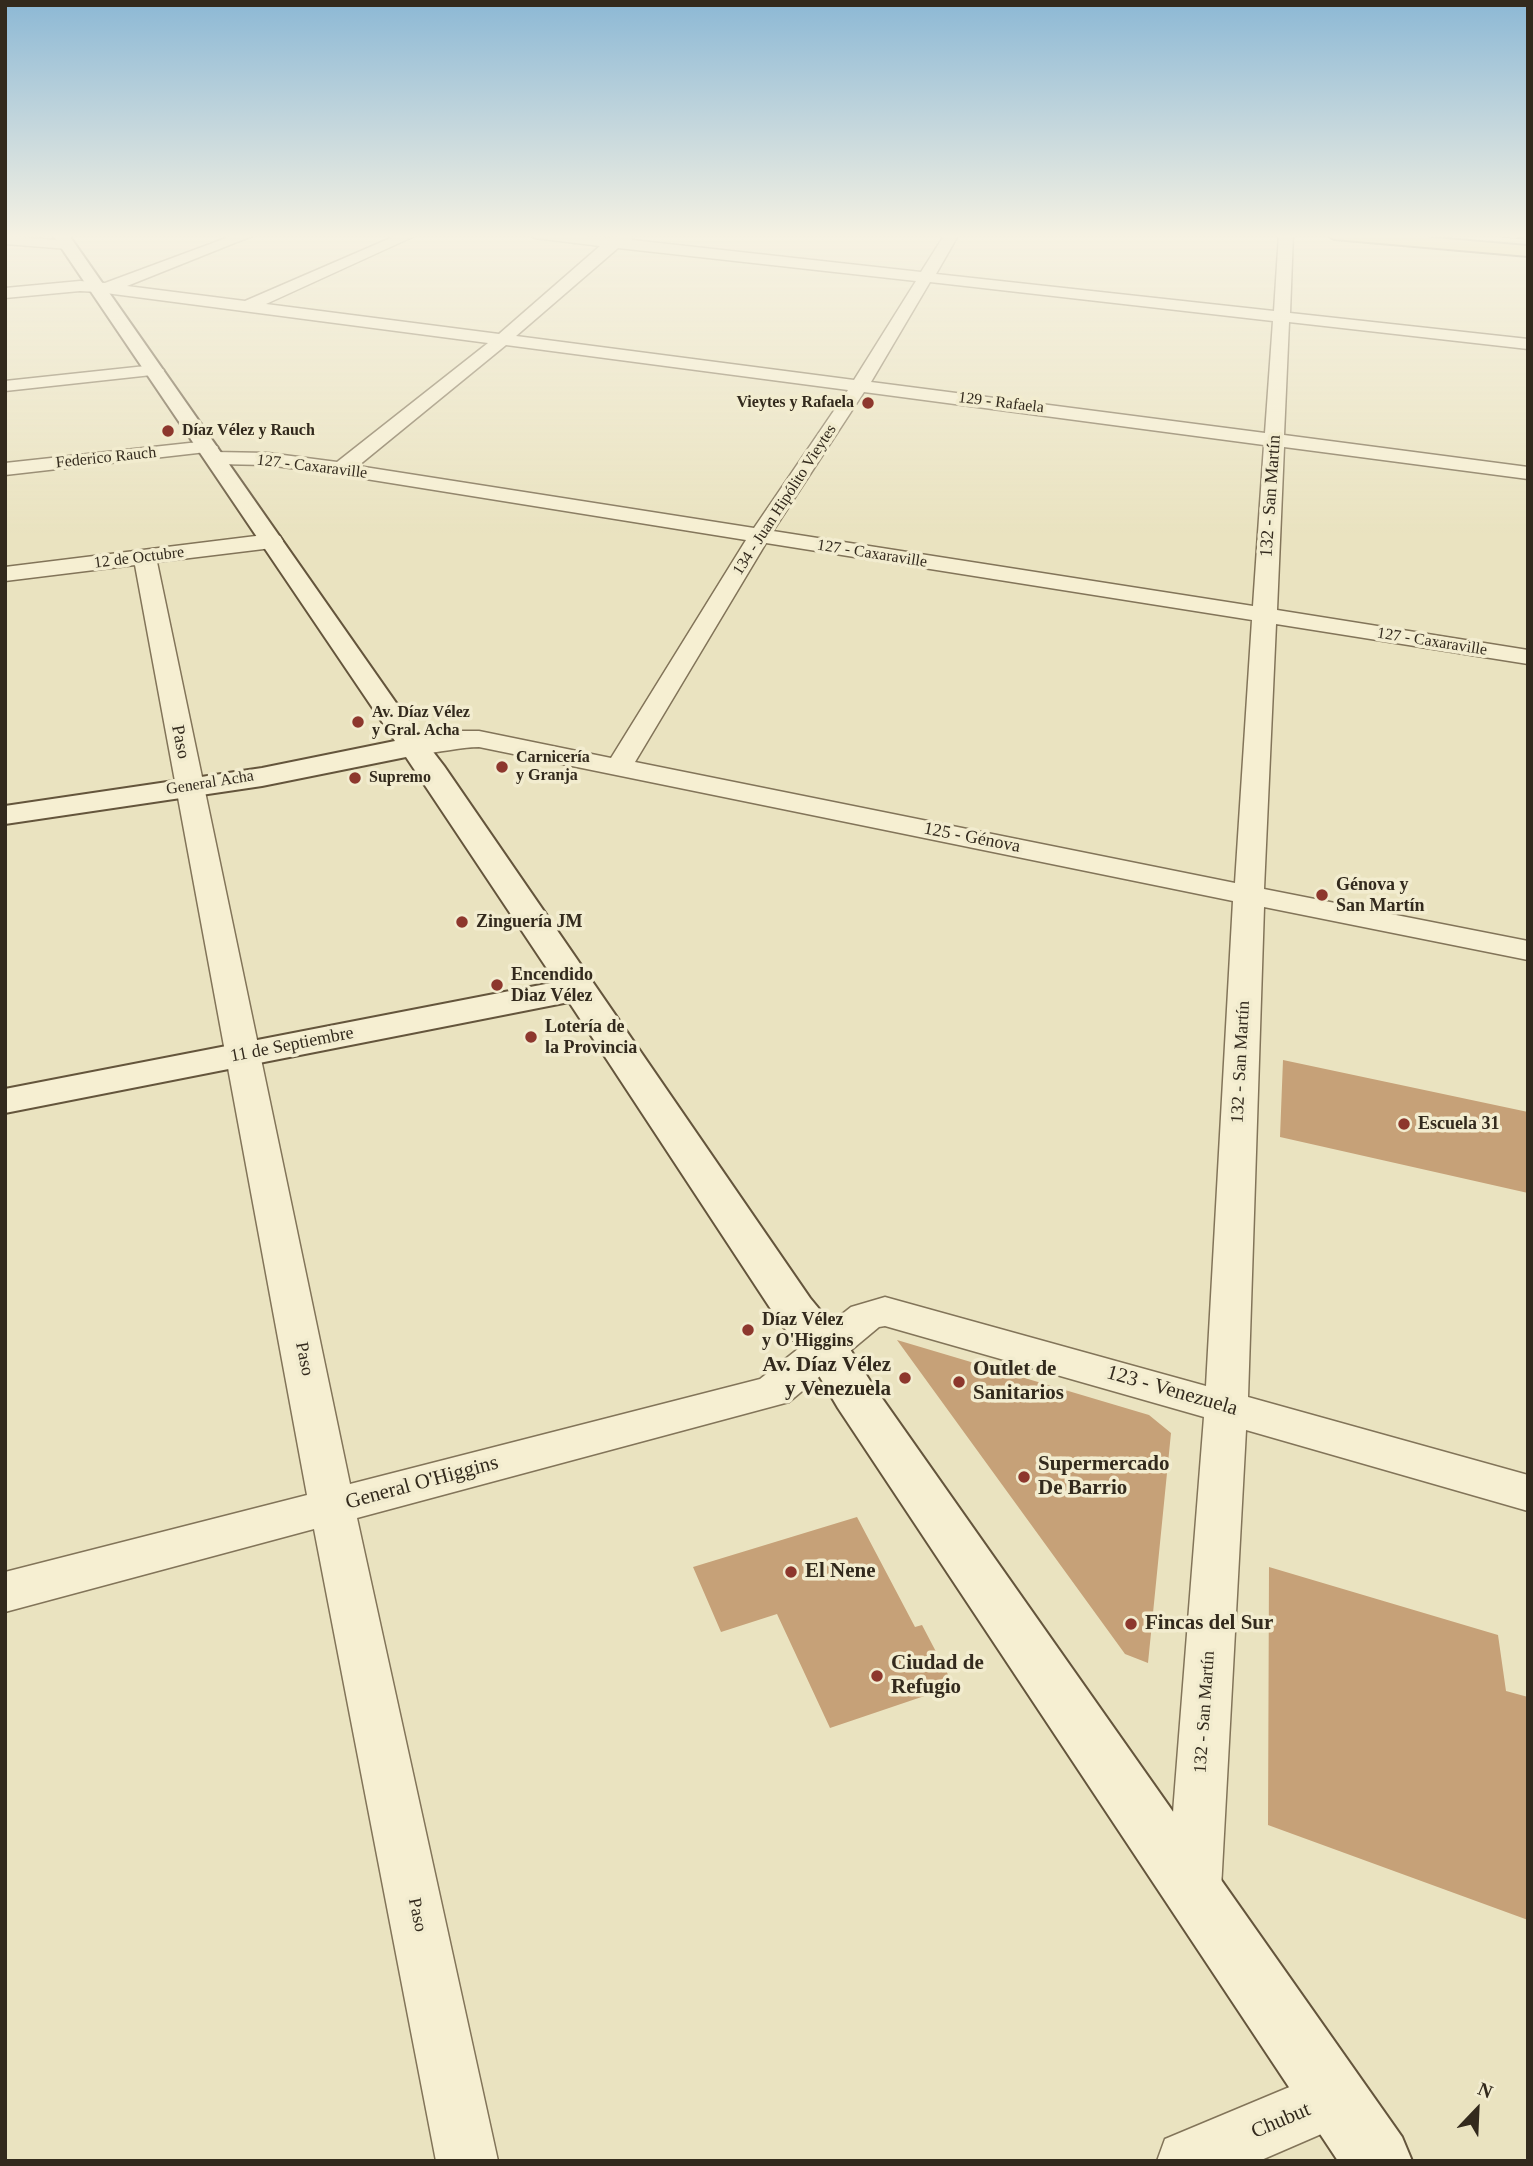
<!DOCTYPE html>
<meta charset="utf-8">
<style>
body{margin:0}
#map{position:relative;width:1533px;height:2166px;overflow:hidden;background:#eae3c0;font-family:"Times New Roman",serif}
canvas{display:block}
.frame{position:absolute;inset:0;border:7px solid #332a1d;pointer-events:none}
.north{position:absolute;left:1442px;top:2075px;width:70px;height:70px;-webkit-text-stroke:5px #f2eccf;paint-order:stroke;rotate:23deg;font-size:19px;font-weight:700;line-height:28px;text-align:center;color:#332a1d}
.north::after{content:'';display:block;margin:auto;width:24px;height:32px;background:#332a1d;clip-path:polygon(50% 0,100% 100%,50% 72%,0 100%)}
</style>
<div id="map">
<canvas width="1533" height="2166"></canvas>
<div class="frame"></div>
<div class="north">N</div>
</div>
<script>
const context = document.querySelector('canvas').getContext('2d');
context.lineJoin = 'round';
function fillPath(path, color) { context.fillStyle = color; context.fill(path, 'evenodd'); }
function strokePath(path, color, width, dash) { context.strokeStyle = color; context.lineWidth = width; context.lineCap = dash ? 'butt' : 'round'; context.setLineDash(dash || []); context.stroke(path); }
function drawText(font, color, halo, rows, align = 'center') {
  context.font = font + ' "Times New Roman",serif'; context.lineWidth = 7; context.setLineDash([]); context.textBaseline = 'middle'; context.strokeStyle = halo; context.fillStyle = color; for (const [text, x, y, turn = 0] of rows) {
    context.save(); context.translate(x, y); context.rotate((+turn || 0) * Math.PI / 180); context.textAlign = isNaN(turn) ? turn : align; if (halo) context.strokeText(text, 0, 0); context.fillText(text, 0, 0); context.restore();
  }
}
const building = new Path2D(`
 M 1283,1060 L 1528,1112 L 1528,1193 L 1280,1137 Z
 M 897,1340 L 1149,1415 L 1171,1433 L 1148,1663 L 1125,1654 Z
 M 857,1517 L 915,1627 L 922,1625 L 954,1686 L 830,1728 L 777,1614 L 721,1632 L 693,1567 Z
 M 1269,1567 L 1498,1635 L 1506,1691 L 1528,1697 L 1528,1920 L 1268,1825 Z`);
const street = new Path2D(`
 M 237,234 L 257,234 L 127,286 L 245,301 L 400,234 L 419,234 L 266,304 L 499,334 L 600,246 L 535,238 L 528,234 C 555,234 582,236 609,238 C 617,238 622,233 631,235 L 632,240 L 921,272 L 945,234 L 959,234 L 936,274 L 1274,311 L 1279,234 L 1293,234 L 1290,313 L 1528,339 L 1528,349 L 1289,322 L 1284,435 L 1528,467 L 1528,479 L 1284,447 L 1277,610 L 1528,650 L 1528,664 L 1276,624 L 1264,889 L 1528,941 L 1528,960 L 1264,907 L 1248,1397 L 1528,1475 L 1528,1511 L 1246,1430 L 1221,1889 L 1213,1907 L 1194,1915 L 1175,1907 L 1167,1889 L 1204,1417 L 885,1326 L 879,1327 L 789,1402 L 357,1518 L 498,2161 L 436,2161 L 314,1529 L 5,1612 L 5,1572 L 307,1495 L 135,565 L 5,581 L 5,567 L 272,534 L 280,536 L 283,541 L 280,546 L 272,548 L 157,562 L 350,1484 L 760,1379 L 851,1307 L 885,1297 L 1206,1386 L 1233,901 L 479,747 C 455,747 427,757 405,752 L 401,746 L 405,740 L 459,731 L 479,731 L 611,758 L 746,540 L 341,475 L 268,465 L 215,464 L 208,462 L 205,458 L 208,454 L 215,452 L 268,453 L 337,462 L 488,343 L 98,292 L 80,291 L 5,298 L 5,288 L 80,281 L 105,283 ZM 618,248 L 916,281 L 854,380 L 516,336 ZM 930,282 L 1273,321 L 1265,433 L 871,382 ZM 506,345 L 848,390 L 754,528 L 358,466 ZM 864,392 L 1264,445 L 1253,606 L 773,531 ZM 766,543 L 1252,620 L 1235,883 L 635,762 Z
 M 5,236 L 68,241 L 75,245 L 68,249 L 5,244 Z
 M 155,365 L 164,370 L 161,374 L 5,391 L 5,381 Z
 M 208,441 L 218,447 L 215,451 L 5,475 L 5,463 Z
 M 1335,2068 L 1356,2077 L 1365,2098 L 1356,2119 L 1259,2161 L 1157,2161 L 1165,2139 Z`);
const secondary = new Path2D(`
 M 52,234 L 68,234 L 401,710 L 444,766 L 810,1298 L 843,1338 L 872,1384 L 1402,2137 L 1412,2161 L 1338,2161 L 838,1408 L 811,1362 L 778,1320 L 569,1002 L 5,1113 L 5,1089 L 556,982 L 406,757 L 262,786 L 5,824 L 5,806 L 262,768 L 395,741 Z`);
const primary = new Path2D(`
 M 1326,234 L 1388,234 L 1528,246 L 1528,256 L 1334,239 Z`);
const rail = new Path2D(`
 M 1482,234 L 1528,238`);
const markers = [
 [868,403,7,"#8d372d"],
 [168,431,7,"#8d372d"],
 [358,722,7,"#8d372d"],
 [502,767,7,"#8d372d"],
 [355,778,7,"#8d372d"],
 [1322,895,7,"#8d372d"],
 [462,922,7,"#8d372d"],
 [497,985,7,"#8d372d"],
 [531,1037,7,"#8d372d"],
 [1404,1124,7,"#8d372d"],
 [748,1330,7,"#8d372d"],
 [905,1378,7,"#8d372d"],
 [959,1382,7,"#8d372d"],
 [1024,1477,7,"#8d372d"],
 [791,1572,7,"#8d372d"],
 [1131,1624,7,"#8d372d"],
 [877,1676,7,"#8d372d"]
];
const farPoinames = [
 ["Vieytes y Rafaela",854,403,"right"],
 ["Díaz Vélez y Rauch",182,431],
 ["Av. Díaz Vélez",372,713],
 ["y Gral. Acha",372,731],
 ["Carnicería",516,758],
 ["y Granja",516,776],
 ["Supremo",369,778]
];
const farStreetnames = [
 ["129 - Rafaela",1001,403,7],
 ["Federico Rauch",106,458,-6],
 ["127 - Caxaraville",312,467,7],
 ["134 - Juan Hipólito Vieytes",785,500,-57],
 ["127 - Caxaraville",872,554,9],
 ["12 de Octubre",139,558,-7],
 ["127 - Caxaraville",1432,642,9],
 ["General Acha",210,783,-9]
];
const streetNames = [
 ["132 - San Martín",1271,496,-86],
 ["Paso",180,742,79],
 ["125 - Génova",972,838,11],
 ["11 de Septiembre",292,1045,-11],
 ["132 - San Martín",1241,1062,-87],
 ["Paso",304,1359,79],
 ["132 - San Martín",1205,1712,-86],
 ["Paso",417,1915,78]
];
const poiNames = [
 ["Génova y",1336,885],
 ["San Martín",1336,906],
 ["Zinguería JM",476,922],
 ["Encendido",511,975],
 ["Diaz Vélez",511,996],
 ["Lotería de",545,1027],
 ["la Provincia",545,1048],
 ["Escuela 31",1418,1124],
 ["Díaz Vélez",762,1320],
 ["y O'Higgins",762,1341]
];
const nearPoinames = [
 ["Av. Díaz Vélez",891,1366,"right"],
 ["y Venezuela",891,1390,"right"],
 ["Outlet de",973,1370],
 ["Sanitarios",973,1394],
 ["Supermercado",1038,1465],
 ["De Barrio",1038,1489],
 ["El Nene",805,1572],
 ["Fincas del Sur",1145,1624],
 ["Ciudad de",891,1664],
 ["Refugio",891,1688]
];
const nearStreetnames = [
 ["123 - Venezuela",1172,1391,16],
 ["General O'Higgins",422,1483,-15],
 ["Chubut",1281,2121,-23]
];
fillPath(building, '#c6a178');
strokePath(street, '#827459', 3);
strokePath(secondary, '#64553c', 4);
strokePath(primary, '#50412d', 4);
fillPath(street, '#f6efd2');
fillPath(secondary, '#f6efd2');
fillPath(primary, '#ecdc99');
strokePath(rail, '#332a1d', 3.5);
strokePath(rail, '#f2eccf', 2.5, [7]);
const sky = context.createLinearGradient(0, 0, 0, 537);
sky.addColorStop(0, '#8cb8d5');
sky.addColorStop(0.44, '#f6f2e3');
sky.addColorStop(1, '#f6f2e300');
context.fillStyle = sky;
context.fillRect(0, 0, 1533, 537);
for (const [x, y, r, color] of markers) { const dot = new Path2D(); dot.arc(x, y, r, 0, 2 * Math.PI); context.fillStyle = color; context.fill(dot); strokePath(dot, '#f2eccf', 2.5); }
drawText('bold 16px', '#332a1d', '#f2eccf', farPoinames, 'left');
drawText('16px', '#332a1d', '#f2eccf', farStreetnames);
drawText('18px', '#332a1d', '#f2eccf', streetNames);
drawText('bold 18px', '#332a1d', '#f2eccf', poiNames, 'left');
drawText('bold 21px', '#332a1d', '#f2eccf', nearPoinames, 'left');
drawText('21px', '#332a1d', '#f2eccf', nearStreetnames);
</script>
